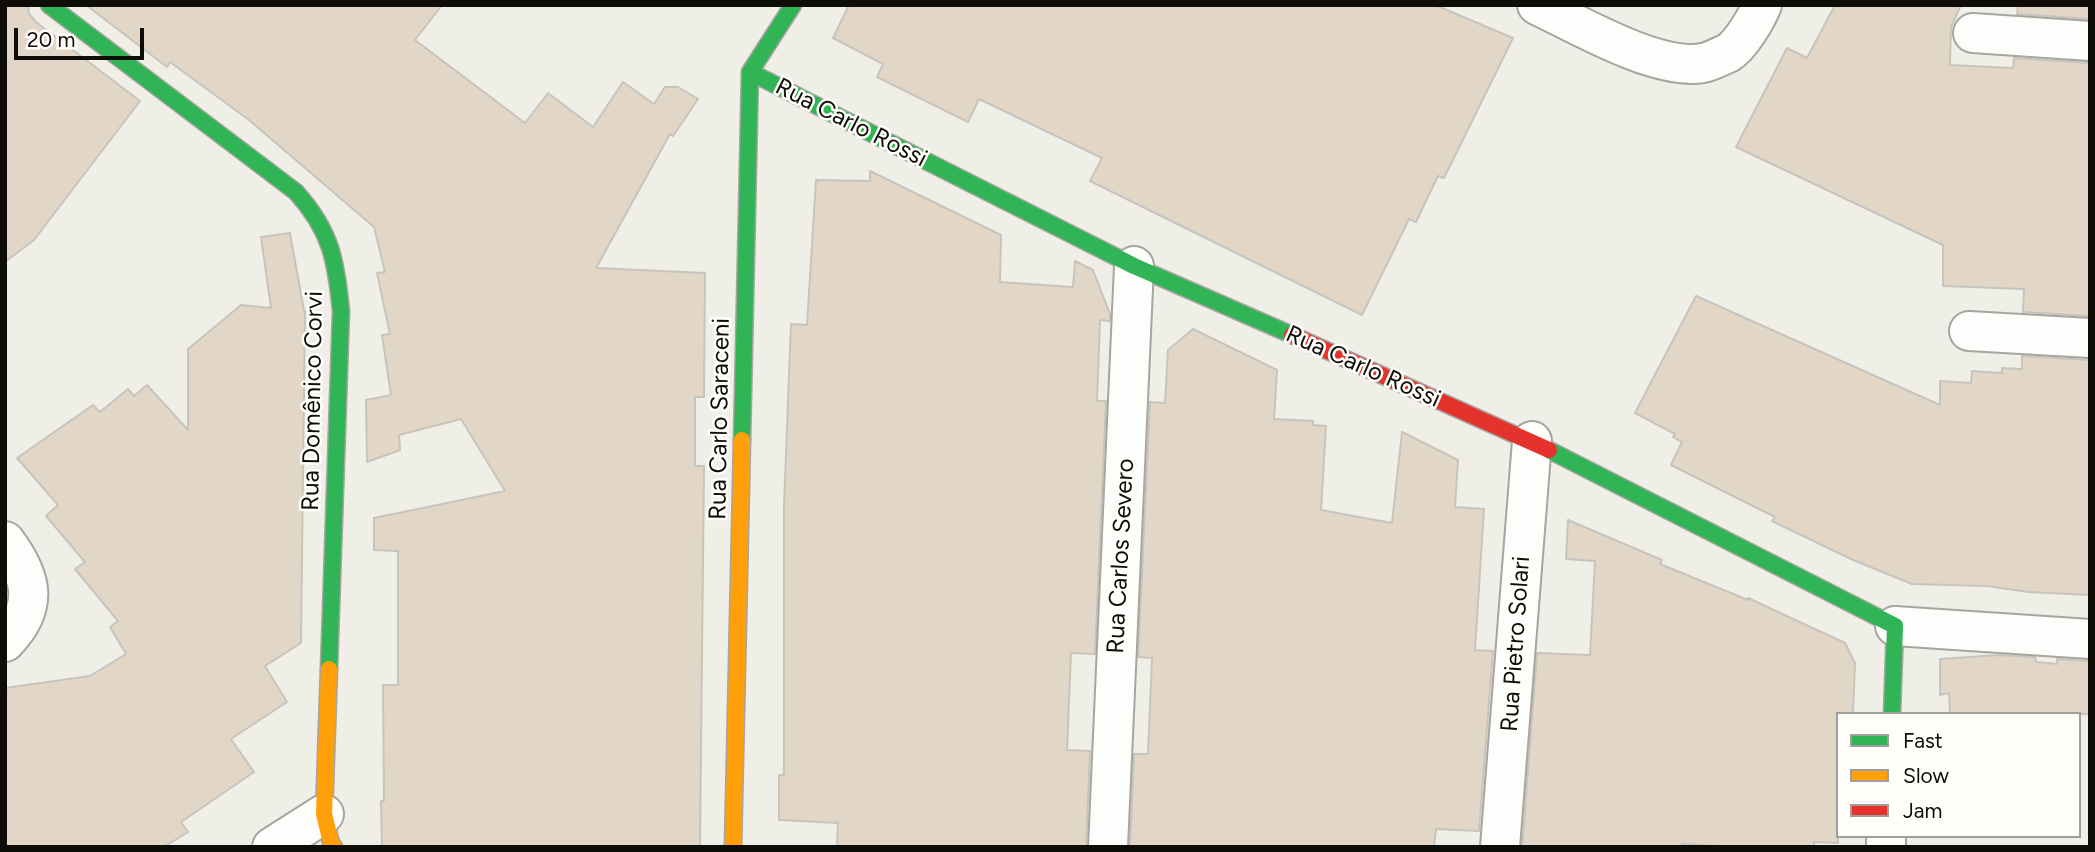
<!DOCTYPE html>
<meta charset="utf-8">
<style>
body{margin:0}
#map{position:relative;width:2095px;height:852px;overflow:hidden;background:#f0efe7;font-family:Figtree,sans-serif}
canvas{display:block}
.frame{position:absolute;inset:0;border:7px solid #0e0d08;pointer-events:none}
.legend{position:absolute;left:1836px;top:712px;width:245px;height:126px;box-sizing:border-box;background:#fffefb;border:2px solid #9f9e9a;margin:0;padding:9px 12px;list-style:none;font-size:21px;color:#0e0d08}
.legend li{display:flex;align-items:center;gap:14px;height:35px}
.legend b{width:35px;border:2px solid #9f9e9a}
.scale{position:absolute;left:14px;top:28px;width:130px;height:32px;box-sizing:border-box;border:4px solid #0e0d08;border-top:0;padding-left:9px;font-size:21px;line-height:24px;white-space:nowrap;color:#0e0d08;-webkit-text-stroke:5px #fffefb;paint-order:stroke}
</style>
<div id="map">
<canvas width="2095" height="852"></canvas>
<div class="frame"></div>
<ul class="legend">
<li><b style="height:9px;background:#30b455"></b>Fast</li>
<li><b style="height:9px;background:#ff9f0a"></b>Slow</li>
<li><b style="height:9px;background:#e5322d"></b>Jam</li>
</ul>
<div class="scale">20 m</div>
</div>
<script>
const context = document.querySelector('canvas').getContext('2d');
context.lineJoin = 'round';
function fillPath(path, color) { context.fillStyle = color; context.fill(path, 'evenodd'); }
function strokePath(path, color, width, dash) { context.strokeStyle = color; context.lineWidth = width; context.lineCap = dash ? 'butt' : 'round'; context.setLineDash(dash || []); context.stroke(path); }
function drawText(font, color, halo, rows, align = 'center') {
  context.font = font + ' Figtree,sans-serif'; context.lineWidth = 5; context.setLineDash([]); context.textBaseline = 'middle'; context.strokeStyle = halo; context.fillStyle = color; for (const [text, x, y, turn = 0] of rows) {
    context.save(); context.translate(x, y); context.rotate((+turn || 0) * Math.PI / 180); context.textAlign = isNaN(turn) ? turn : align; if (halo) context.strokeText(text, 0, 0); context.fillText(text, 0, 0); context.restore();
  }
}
const building = new Path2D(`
 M 5,5 L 28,5 L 29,14 L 36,22 L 140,101 L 34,240 L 5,262 Z
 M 86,5 L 442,5 L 415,40 L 525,123 L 548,93 L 593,127 L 623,82 L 654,104 L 665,87 L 678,87 L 698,99 L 673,136 L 670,134 L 596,268 L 705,273 L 704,397 L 695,397 L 695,466 L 704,466 L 700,847 L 382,847 L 381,801 L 384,801 L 383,685 L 398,685 L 398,551 L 374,550 L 374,518 L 505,491 L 461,419 L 399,435 L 400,450 L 367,462 L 366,400 L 391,395 L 382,335 L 390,334 L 377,273 L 385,272 L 374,227 L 249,120 L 170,62 L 167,67 Z
 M 849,5 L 1435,5 L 1513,38 L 1444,178 L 1438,176 L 1416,222 L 1409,219 L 1362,315 L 1090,181 L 1102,158 L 979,99 L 968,122 L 877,77 L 883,64 L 833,38 Z
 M 1835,5 L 1961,5 L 1951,27 L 1950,65 L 2013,68 L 2014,58 L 2090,63 L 2090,316 L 2023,312 L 2024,289 L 1943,286 L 1943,245 L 1736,147 L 1787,48 L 1807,58 Z
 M 2018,5 L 2090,5 L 2090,19 L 2017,14 Z
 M 870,171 L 1001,235 L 1000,282 L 1073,287 L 1075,261 L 1093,270 L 1110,314 L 1110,321 L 1100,320 L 1097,401 L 1106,401 L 1095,654 L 1071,653 L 1067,750 L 1090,751 L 1086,847 L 837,847 L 838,823 L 779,820 L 779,775 L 784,775 L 784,506 L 791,324 L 807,325 L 816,180 L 870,181 Z
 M 290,233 L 304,311 L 305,311 L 301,643 L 265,666 L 287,702 L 231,739 L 254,772 L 181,822 L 188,832 L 164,847 L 5,847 L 5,688 L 90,676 L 126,654 L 110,627 L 118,621 L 75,569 L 85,562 L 46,516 L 58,505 L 17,458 L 93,405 L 100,412 L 128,389 L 134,396 L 147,385 L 188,430 L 188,349 L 241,305 L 271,308 L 261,237 Z
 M 1696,296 L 1940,405 L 1940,381 L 1971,383 L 1972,371 L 2002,373 L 2002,368 L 2022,369 L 2022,356 L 2090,360 L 2090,595 L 2028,592 L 1987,586 L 1912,584 L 1853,560 L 1772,521 L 1775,517 L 1671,465 L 1682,442 L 1673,437 L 1675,434 L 1635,413 Z
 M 1193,329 L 1277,370 L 1274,419 L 1313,421 L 1313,425 L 1326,426 L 1321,510 L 1392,523 L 1402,432 L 1458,460 L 1455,507 L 1484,509 L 1475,650 L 1493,651 L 1479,831 L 1436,829 L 1434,847 L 1130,847 L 1134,754 L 1148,754 L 1152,658 L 1138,657 L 1150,402 L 1165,403 L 1168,350 Z
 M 1568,520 L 1662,560 L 1660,564 L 1748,600 L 1748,598 L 1845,643 L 1855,663 L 1853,714 L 1838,714 L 1838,843 L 1814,842 L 1814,847 L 1738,847 L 1682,844 L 1682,847 L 1522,847 L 1537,653 L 1590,655 L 1595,561 L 1566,559 Z
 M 1998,655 L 2035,657 L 2036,662 L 2057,664 L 2057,659 L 2090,661 L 2090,714 L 1950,714 L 1949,693 L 1940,695 L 1940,659 Z`);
const street = new Path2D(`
 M 1537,5 C 1579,25 1657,71 1703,63 C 1710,62 1721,56 1728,53 C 1741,45 1756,19 1762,5
 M 1973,33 L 2090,41
 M 1969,331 L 2090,338
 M 5,541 C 33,578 39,607 5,642
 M 1895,626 L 2090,639
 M 272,847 L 324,814
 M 1108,847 L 1134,266
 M 1500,847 L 1532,441
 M 1886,847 L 1886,836`);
const fast = new Path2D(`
 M 49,5 L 296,192 C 331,231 336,260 341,311 L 329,669
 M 750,72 L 1134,266 L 1292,335
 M 742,440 L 750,72 L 793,5
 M 1549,450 L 1895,626 L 1892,714`);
const slow = new Path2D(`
 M 329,669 L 324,814 L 331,843 L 334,847
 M 733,847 L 742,440`);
const jam = new Path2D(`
 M 1292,335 L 1549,450`);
const streetNames = [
 ["Rua Carlo Rossi",851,123,27],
 ["Rua Carlo Rossi",1363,367,24],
 ["Rua Domênico Corvi",313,401,-89],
 ["Rua Carlo Saraceni",720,419,-89],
 ["Rua Carlos Severo",1121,556,-87],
 ["Rua Pietro Solari",1516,644,-86]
];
fillPath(building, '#e2d6c7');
strokePath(building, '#c7c4be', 2);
strokePath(street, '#a6a59f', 42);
strokePath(fast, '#a6a59f', 19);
strokePath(slow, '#a6a59f', 19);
strokePath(jam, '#a6a59f', 19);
strokePath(street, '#fdfdfb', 38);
strokePath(fast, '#30b455', 16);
strokePath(slow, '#ff9f0a', 16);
strokePath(jam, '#e5322d', 16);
drawText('24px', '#0e0d08', '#fffefb', streetNames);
</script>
